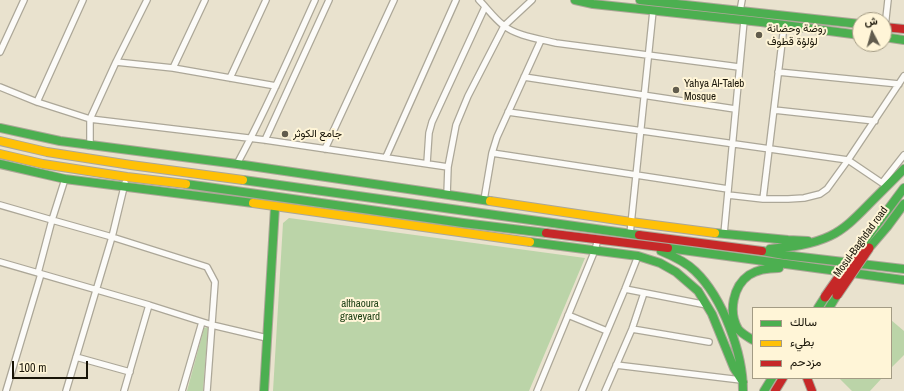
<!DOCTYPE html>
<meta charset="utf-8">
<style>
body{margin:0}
#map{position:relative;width:904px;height:391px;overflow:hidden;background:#e9e2ce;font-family:"Archivo Narrow",Vazirmatn,sans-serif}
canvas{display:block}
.legend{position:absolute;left:752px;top:307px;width:140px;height:72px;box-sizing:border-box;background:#fff5d7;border:1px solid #a39b84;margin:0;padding:5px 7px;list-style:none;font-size:12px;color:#181407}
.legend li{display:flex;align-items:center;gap:8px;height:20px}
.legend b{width:20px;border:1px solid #a39b84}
.north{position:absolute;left:852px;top:12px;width:40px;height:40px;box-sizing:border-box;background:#fff5d7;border:1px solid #a39b84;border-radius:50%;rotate:354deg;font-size:11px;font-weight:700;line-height:16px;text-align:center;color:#181407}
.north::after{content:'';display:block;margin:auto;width:14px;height:18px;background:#615c4d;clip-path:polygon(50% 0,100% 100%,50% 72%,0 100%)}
.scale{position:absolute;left:12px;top:361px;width:76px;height:18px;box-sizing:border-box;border:2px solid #181407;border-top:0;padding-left:5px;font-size:12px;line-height:14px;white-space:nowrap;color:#181407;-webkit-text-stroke:3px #fff5d7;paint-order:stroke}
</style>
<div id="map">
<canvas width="904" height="391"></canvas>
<ul class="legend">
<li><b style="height:5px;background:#4caf50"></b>سالك</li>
<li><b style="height:5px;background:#ffc107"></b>بطيء</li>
<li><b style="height:5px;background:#c62828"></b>مزدحم</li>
</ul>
<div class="north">ش</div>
<div class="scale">100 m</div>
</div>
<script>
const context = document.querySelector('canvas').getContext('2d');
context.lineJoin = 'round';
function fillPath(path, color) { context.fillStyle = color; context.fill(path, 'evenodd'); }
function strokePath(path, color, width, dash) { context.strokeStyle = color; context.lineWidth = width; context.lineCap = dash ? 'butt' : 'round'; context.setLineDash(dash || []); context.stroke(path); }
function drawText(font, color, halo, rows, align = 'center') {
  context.font = font + ' "Archivo Narrow",Vazirmatn,sans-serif'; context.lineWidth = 4; context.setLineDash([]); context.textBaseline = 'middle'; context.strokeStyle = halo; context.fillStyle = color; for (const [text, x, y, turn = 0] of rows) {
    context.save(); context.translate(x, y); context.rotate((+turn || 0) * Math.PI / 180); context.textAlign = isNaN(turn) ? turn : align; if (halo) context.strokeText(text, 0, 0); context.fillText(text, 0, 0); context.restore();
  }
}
const green = new Path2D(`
 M 289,218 L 585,258 L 529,391 L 273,391 L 283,223 Z
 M 891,320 L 904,331 L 904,355 L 891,368 Z
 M 208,327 L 203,391 L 187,391 L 204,328 Z
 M 839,378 L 882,378 L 870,391 L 852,391 Z`);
const street = new Path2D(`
 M 479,0 C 487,8 494,18 503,25 C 516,36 540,39 556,43 L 739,67
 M 740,11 L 742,0
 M 885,27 L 888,0
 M 0,52 L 24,0
 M 116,62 L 173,68 L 276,86
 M 173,68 L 205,0
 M 778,72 L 899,84
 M 524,77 L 735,109
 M 230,78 L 266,0
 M 0,87 L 37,102 L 90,119 L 265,140 L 448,167
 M 37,102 L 83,0
 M 774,110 L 875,121
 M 508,112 L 848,160 L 882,183 L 904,155
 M 265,140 L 329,0
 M 90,146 L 90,119 L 116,62 L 147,0
 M 325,149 L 394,0
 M 492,153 L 728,189
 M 386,157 L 456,0
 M 427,163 L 429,133 L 432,122 L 485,7
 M 237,164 C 266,111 290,55 315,0
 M 447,195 L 448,167 L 456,125 L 468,96 L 504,26 L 532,0
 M 728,195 L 763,199 L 788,199 L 804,198 L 820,194 L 827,189 L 848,160 L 904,76
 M 763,199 L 784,26
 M 484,200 L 492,153 L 497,137 L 541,40
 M 0,205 L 52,220 L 112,237 L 207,267 L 215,282 L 207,391
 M 630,234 L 653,11
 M 724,234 L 744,21
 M 0,262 L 149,305 L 212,325 L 267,338
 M 38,273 L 52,220 L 65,179
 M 625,289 L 707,305
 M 568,315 L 607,331
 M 632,329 L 709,342
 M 76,357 L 130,372
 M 616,365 L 741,380
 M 6,391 L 41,274
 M 66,391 L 112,237 L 125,183
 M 124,391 L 149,305
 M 182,391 L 202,322
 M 537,391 L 595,250 L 598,239
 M 582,391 L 625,289 L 638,256
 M 605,391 L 632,329 L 644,293`);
const fast = new Path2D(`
 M 575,0 L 593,4 L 761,22 L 860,35
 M 640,0 L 860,24
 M 884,37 L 904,40
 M 0,128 L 60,141 L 237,164 L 490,201
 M 0,164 L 65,179 L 253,203
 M 243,180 L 639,235
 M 186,184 L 463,223 L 546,233
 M 715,233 L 788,240 L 808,241
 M 530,242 L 638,256 L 660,263 L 676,272 L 698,291 L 712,314 L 734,368 L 743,382
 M 860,247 L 904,188
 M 668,248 L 904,280
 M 869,248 L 887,227 L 904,204
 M 770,249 C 790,247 811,245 830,236 C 847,228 860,213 874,199 C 884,189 894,179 904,169
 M 661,251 C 673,256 686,262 695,271 C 723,298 743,353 743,391
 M 762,251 L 784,255 L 904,269
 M 818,308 L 825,297
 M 829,308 L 837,295
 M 753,340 C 748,337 742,334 738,329 C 728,312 733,286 749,275 C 758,269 769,268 779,268
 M 264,391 L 275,207
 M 764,391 L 772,378`);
const slow = new Path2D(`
 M 0,141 L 47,152 L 131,165 L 243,180
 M 0,154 L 43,164 L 127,177 L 186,184
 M 490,201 L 631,222 L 715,233
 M 253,203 L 530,242`);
const jam = new Path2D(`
 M 884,27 L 904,29
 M 546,233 L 668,248
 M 639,235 L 762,251
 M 807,378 L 812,391
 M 775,391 L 783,378`);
const jamBridge = new Path2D(`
 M 837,295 L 869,248
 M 825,297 L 860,247`);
const markers = [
 [759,35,4,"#615c4d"],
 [676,90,4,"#615c4d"],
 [285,134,4,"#615c4d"]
];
const poiNames = [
 ["روضة وحضانة",767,29],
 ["لؤلؤة قطوف",767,42],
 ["Yahya Al-Taleb",684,84],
 ["Mosque",684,97],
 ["جامع الكوثر",293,134]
];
const streetNames = [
 ["Mosul-Baghdad road",861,242,-54]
];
const parkNames = [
 ["althaoura",360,304],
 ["graveyard",360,317]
];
fillPath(green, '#bbd4a8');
strokePath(street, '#aca798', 8);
strokePath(fast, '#aca798', 10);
strokePath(slow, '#aca798', 10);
strokePath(jam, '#aca798', 10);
strokePath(street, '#fcfbf8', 5.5);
strokePath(fast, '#4caf50', 8);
strokePath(slow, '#ffc107', 8);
strokePath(jam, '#c62828', 8);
strokePath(jamBridge, '#aca798', 11, []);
strokePath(jamBridge, '#c62828', 9);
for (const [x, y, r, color] of markers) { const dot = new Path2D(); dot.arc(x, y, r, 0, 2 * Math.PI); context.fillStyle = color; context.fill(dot); strokePath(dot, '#fff5d7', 1.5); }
drawText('11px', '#181407', '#fff5d7', poiNames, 'left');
drawText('11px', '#181407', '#fff5d7', streetNames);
drawText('11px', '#193c10', '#fff5d7', parkNames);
</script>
